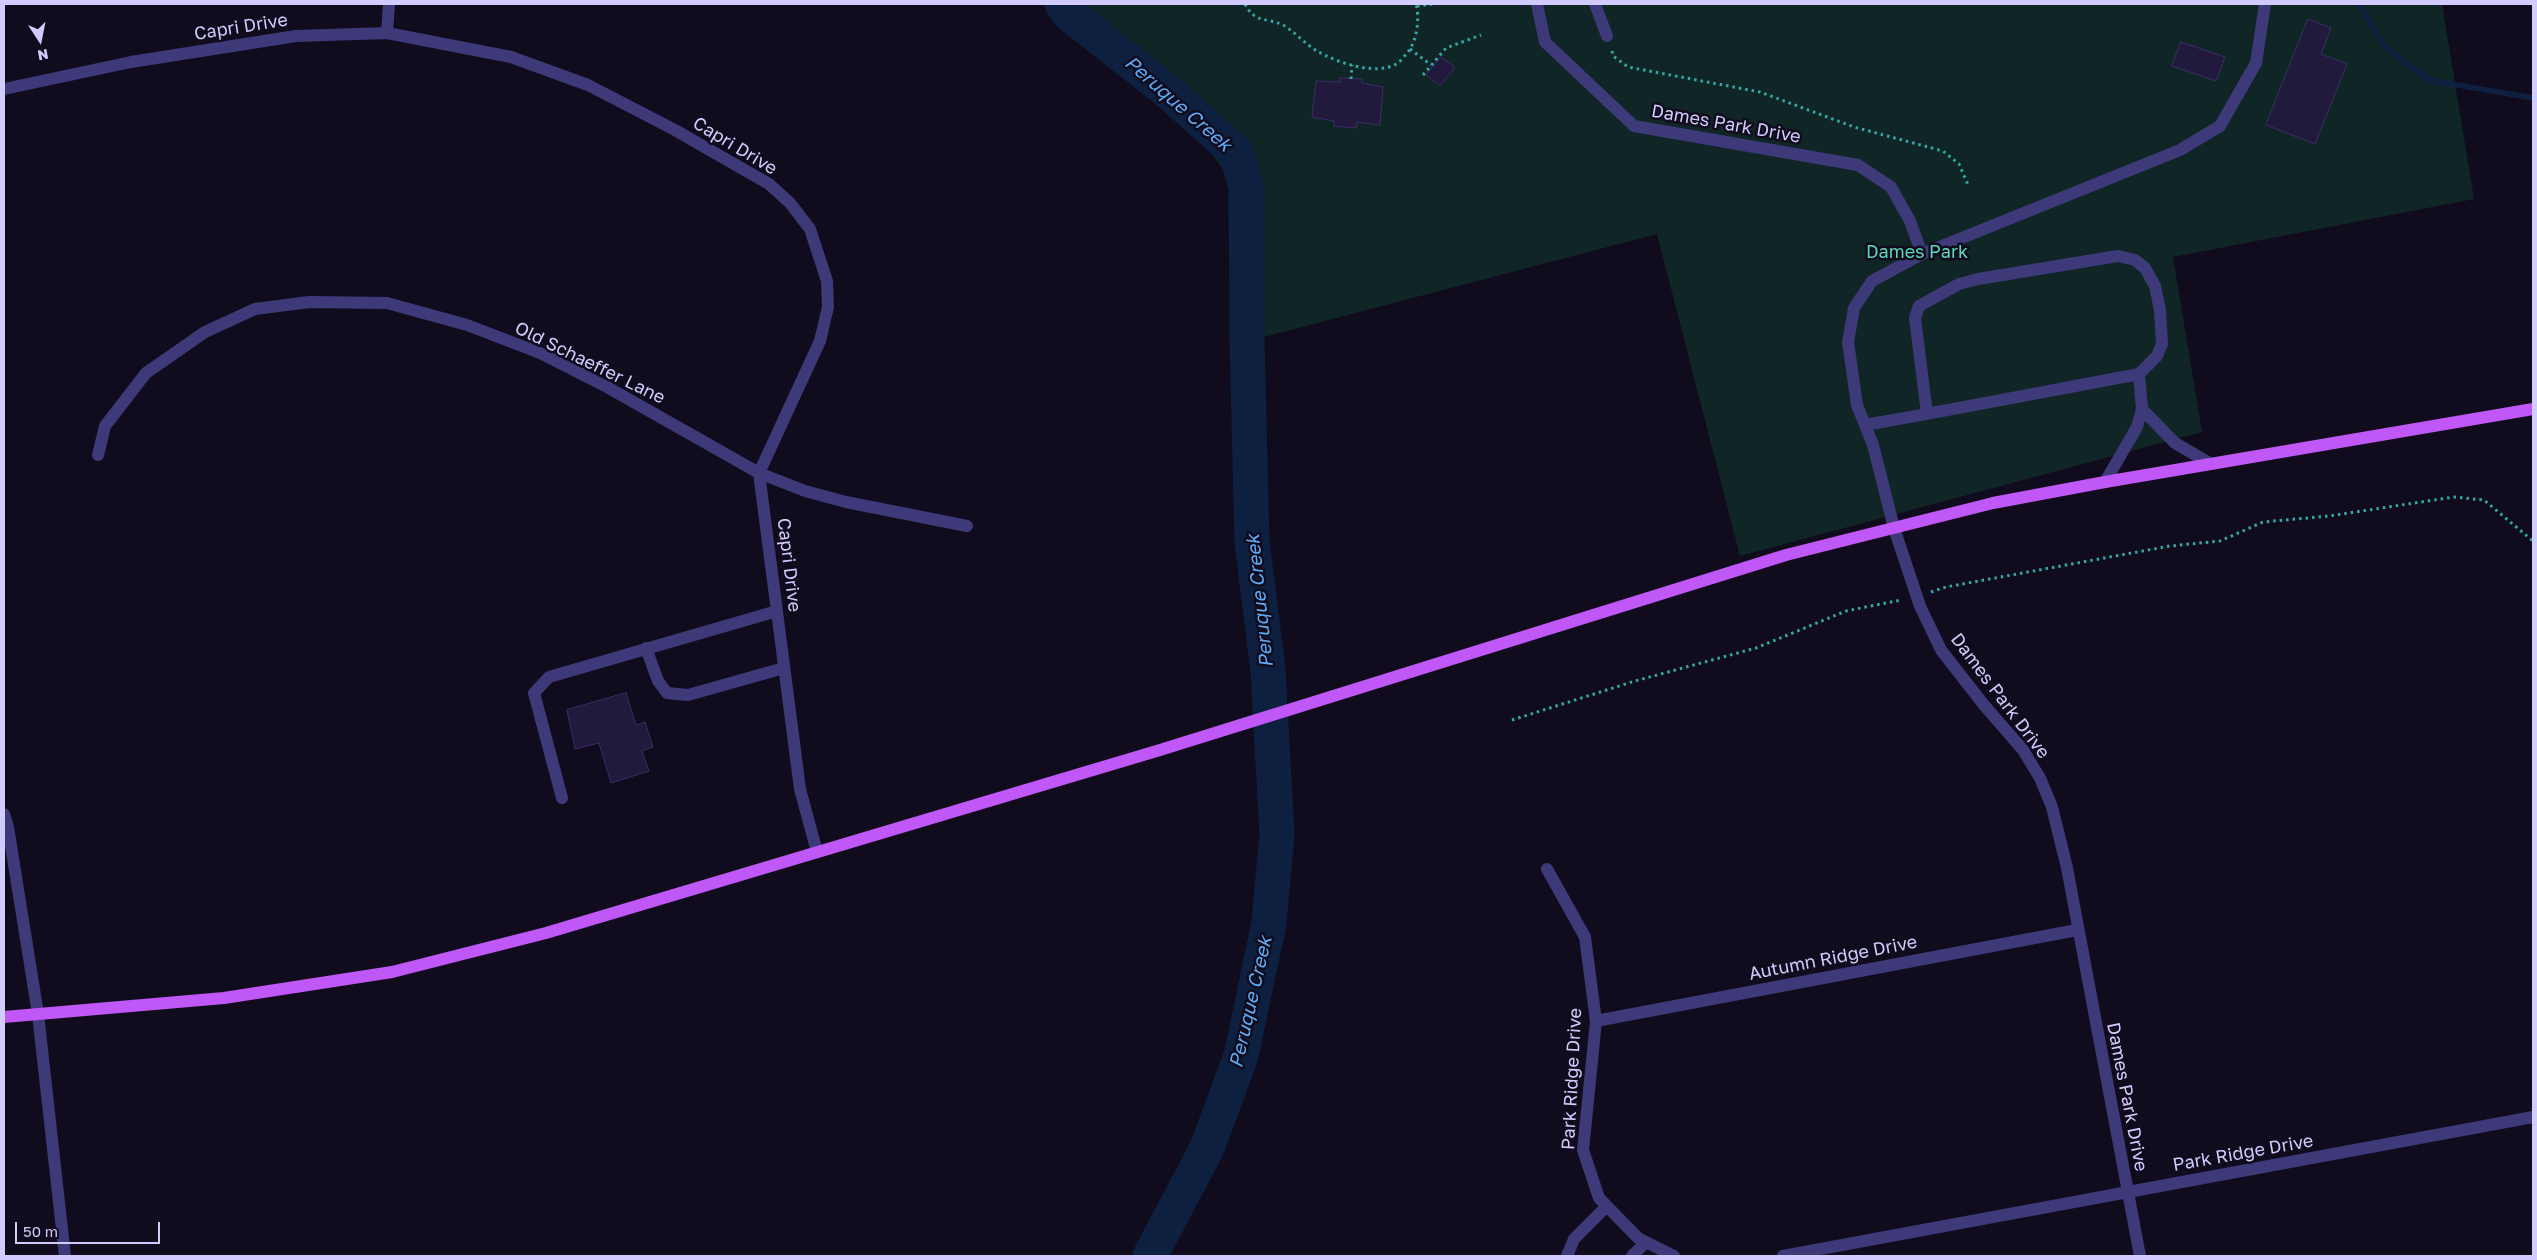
<!DOCTYPE html>
<style>
body{margin:0}
#map{position:relative;width:2537px;height:1260px;overflow:hidden;background:#100c1d;font-family:"Golos Text",sans-serif}
canvas{display:block}
.frame{position:absolute;inset:0;border:5px solid #d2cbfd;pointer-events:none}
.north{position:absolute;left:15px;top:15px;width:50px;height:50px;-webkit-text-stroke:4px #100c1d;paint-order:stroke;rotate:169deg;font-size:14px;font-weight:700;line-height:20px;text-align:center;color:#d2cbfd}
.north::after{content:'';display:block;margin:auto;width:18px;height:22px;background:#d2cbfd;clip-path:polygon(50% 0,100% 100%,50% 72%,0 100%)}
.scale{position:absolute;left:15px;top:1222px;width:145px;height:22px;box-sizing:border-box;border:2px solid #d2cbfd;border-top:0;padding-left:6px;font-size:15px;line-height:18px;white-space:nowrap;color:#d2cbfd;-webkit-text-stroke:4px #100c1d;paint-order:stroke}
</style>
<div id="map">
<canvas width="2537" height="1260"></canvas>
<div class="frame"></div>
<div class="north">N</div>
<div class="scale">50 m</div>
</div>
<script>
const context = document.querySelector('canvas').getContext('2d');
context.lineJoin = 'round';
function fillPath(path, color) { context.fillStyle = color; context.fill(path, 'evenodd'); }
function strokePath(path, color, width, dash) { context.strokeStyle = color; context.lineWidth = width; context.lineCap = dash ? 'butt' : 'round'; context.setLineDash(dash || []); context.stroke(path); }
function drawText(font, color, halo, rows, align = 'center') {
  context.font = font + ' "Golos Text",sans-serif'; context.lineWidth = 5; context.setLineDash([]); context.textBaseline = 'middle'; context.strokeStyle = halo; context.fillStyle = color; for (const [text, x, y, turn = 0] of rows) {
    context.save(); context.translate(x, y); context.rotate((+turn || 0) * Math.PI / 180); context.textAlign = isNaN(turn) ? turn : align; if (halo) context.strokeText(text, 0, 0); context.fillText(text, 0, 0); context.restore();
  }
}
const green = new Path2D(`
 M 1068,4 L 2442,4 L 2474,199 L 2173,257 L 2202,432 L 1740,556 L 1657,234 L 1256,339 L 1241,194 L 1150,70 Z`);
const stream = new Path2D(`
 M 2359,4 L 2385,47 L 2428,80 L 2533,98`);
const river = new Path2D(`
 M 1062,4 L 1069,14 L 1166,90 L 1236,152 L 1246,186 L 1247,339 L 1252,542 L 1268,670 L 1277,835 L 1269,923 L 1241,1056 L 1207,1148 L 1150,1256`);
const building = new Path2D(`
 M 2308,19 L 2331,28 L 2321,54 L 2347,64 L 2315,144 L 2266,125 Z
 M 2181,42 L 2225,57 L 2216,81 L 2172,66 Z
 M 1441,57 L 1455,67 L 1440,86 L 1426,75 Z
 M 1340,78 L 1362,79 L 1362,83 L 1383,87 L 1380,125 L 1357,122 L 1356,128 L 1334,126 L 1334,121 L 1312,117 L 1316,81 L 1340,82 Z
 M 626,693 L 636,725 L 645,722 L 653,747 L 642,751 L 649,771 L 611,783 L 599,743 L 575,749 L 567,710 Z`);
const path = new Path2D(`
 M 1245,4 C 1255,24 1267,17 1283,25 C 1295,32 1305,44 1317,51 C 1336,62 1376,77 1398,63 C 1401,61 1405,55 1408,52 C 1417,40 1420,18 1416,4
 M 1417,6 L 1433,4
 M 1410,49 L 1431,65
 M 1612,51 L 1613,56 L 1628,67 L 1760,92 L 1854,127 L 1943,151 L 1959,164 L 1969,187
 M 1423,75 L 1446,48 L 1481,35
 M 1351,79 L 1352,65
 M 1931,592 L 1946,587 L 2170,546 L 2220,541 L 2263,522 L 2329,516 L 2454,497 L 2484,500 L 2533,541
 M 1512,720 L 1635,681 L 1756,648 L 1846,611 L 1901,600`);
const minor = new Path2D(`
 M 1537,4 L 1545,42 L 1634,126 L 1858,165 L 1891,187 L 1910,221 L 1922,254
 M 1595,4 L 1607,36
 M 387,33 L 389,4
 M 4,89 L 131,62 L 296,36 L 387,33 L 511,57 L 588,85 L 675,130 L 769,184 L 790,203 L 810,229 L 827,281 L 828,307 L 820,341 L 759,473 L 800,789 L 817,852
 M 2142,409 L 2175,443 L 2211,464
 M 1865,425 C 1957,409 2048,391 2139,374 L 2157,356 L 2162,344 L 2160,310 L 2155,286 L 2145,268 L 2135,260 L 2118,256 L 1978,279 L 1959,284 L 1919,306 L 1915,318 L 1927,414
 M 98,455 L 105,426 L 146,373 L 205,332 L 255,309 L 309,302 L 387,303 L 467,325 L 540,353 L 607,387 L 759,473 L 805,491 L 846,502 L 967,526
 M 2105,482 L 2137,427 L 2142,409 L 2139,374
 M 646,648 L 658,681 L 667,693 L 688,695 L 784,668
 M 562,798 L 534,693 L 549,677 L 777,611
 M 4,814 L 8,827 L 38,1014 L 65,1256
 M 1547,869 L 1585,937 L 1596,1021 L 1583,1150 L 1599,1198 L 1638,1238 L 1674,1256
 M 1596,1021 L 2077,930
 M 1567,1256 L 1574,1239 L 1607,1206
 M 1632,1256 L 1646,1242
 M 1783,1256 L 2533,1117
 M 2140,1256 L 2067,868 L 2052,807 L 2040,778 L 2023,750 L 1984,705 L 1941,650 L 1920,606 L 1894,528 L 1873,445 L 1857,405 L 1848,342 L 1854,308 L 1872,281 L 1922,254 L 2180,150 L 2220,126 L 2256,63 L 2265,4`);
const major = new Path2D(`
 M 4,1017 L 224,998 L 392,972 L 546,933 L 1160,750 L 1786,555 L 1993,503 L 2105,482 L 2533,409`);
const streetNames = [
 ["Capri Drive",241,27,-9],
 ["Dames Park Drive",1726,124,10],
 ["Capri Drive",735,146,31],
 ["Old Schaeffer Lane",590,363,26],
 ["Capri Drive",789,565,83],
 ["Dames Park Drive",2000,696,53],
 ["Autumn Ridge Drive",1833,958,-11],
 ["Park Ridge Drive",1572,1079,-87],
 ["Dames Park Drive",2127,1097,79],
 ["Park Ridge Drive",2243,1153,-10]
];
const parkNames = [
 ["Dames Park",1917,252]
];
const waterNames = [
 ["Peruque Creek",1178,104,41],
 ["Peruque Creek",1260,601,-96],
 ["Peruque Creek",1251,1002,-77]
];
fillPath(green, '#102626');
strokePath(stream, '#0e2040', 5.5);
strokePath(river, '#0e2040', 35);
fillPath(building, '#221a3d');
strokePath(building, '#3a2d68', 1);
strokePath(path, '#32a9a5', 3, [2.5, 4]);
strokePath(minor, '#3e3a7a', 12);
strokePath(major, '#c057f7', 12);
drawText('18px', '#d2cbfd', '#100c1d', streetNames);
drawText('18px', '#5bd8bc', '#100c1d', parkNames);
drawText('italic 19px', '#5eacf8', '#100c1d', waterNames);
</script>
